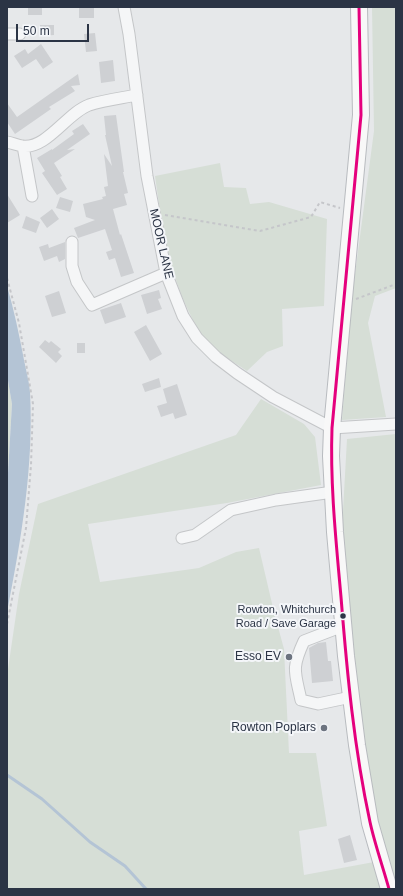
<!DOCTYPE html>
<style>
body{margin:0}
#map{position:relative;width:403px;height:896px;overflow:hidden;background:#e6e8ea;font-family:Helvetica,sans-serif}
canvas{display:block}
.frame{position:absolute;inset:0;border:8px solid #2b3445;pointer-events:none}
.scale{position:absolute;left:16px;top:24px;width:73px;height:18px;box-sizing:border-box;border:2px solid #2b3445;border-top:0;padding-left:5px;font-size:12px;line-height:14px;white-space:nowrap;color:#2b3445;-webkit-text-stroke:3px #f4f6f9;paint-order:stroke}
</style>
<div id="map">
<canvas width="403" height="896"></canvas>
<div class="frame"></div>
<div class="scale">50 m</div>
</div>
<script>
const context = document.querySelector('canvas').getContext('2d');
context.lineJoin = 'round';
function fillPath(path, color) { context.fillStyle = color; context.fill(path, 'evenodd'); }
function strokePath(path, color, width, dash) { context.strokeStyle = color; context.lineWidth = width; context.lineCap = dash ? 'butt' : 'round'; context.setLineDash(dash || []); context.stroke(path); }
function drawText(font, color, halo, rows, align = 'center') {
  context.font = font + ' Helvetica,sans-serif'; context.lineWidth = 4; context.setLineDash([]); context.textBaseline = 'middle'; context.strokeStyle = halo; context.fillStyle = color; for (const [text, x, y, turn = 0] of rows) {
    context.save(); context.translate(x, y); context.rotate((+turn || 0) * Math.PI / 180); context.textAlign = isNaN(turn) ? turn : align; if (halo) context.strokeText(text, 0, 0); context.fillText(text, 0, 0); context.restore();
  }
}
const green = new Path2D(`
 M 372,7 L 396,7 L 396,288 L 375,296 L 368,323 L 386,417 L 342,420 L 351,304 L 374,131 Z
 M 220,163 L 224,187 L 246,188 L 250,204 L 269,202 L 327,219 L 324,306 L 282,309 L 283,346 L 267,352 L 247,371 C 234,362 213,350 203,338 C 198,331 194,322 190,314 C 168,269 162,225 155,176 Z
 M 7,375 L 12,404 L 7,490 Z
 M 261,399 L 304,424 L 315,437 L 321,485 L 227,503 L 88,524 L 100,582 L 199,568 L 236,552 L 259,548 L 274,612 L 284,649 L 289,753 L 316,753 L 327,826 L 299,831 L 304,875 L 374,862 L 382,889 L 7,889 L 7,676 L 19,594 L 38,504 L 236,435 Z
 M 396,434 L 396,879 L 394,879 L 379,826 L 367,771 L 353,650 L 342,529 L 347,439 Z`);
const water = new Path2D(`
 M 7,286 C 14,310 19,334 24,360 C 26,370 29,381 30,392 C 34,466 21,540 7,612 L 7,490 L 12,404 L 7,375 Z`);
const stream = new Path2D(`
 M 7,775 L 42,799 L 90,842 L 125,866 L 146,889`);
const building = new Path2D(`
 M 28,7 L 42,7 L 42,15 L 28,15 Z
 M 79,7 L 94,7 L 94,18 L 79,18 Z
 M 40,25 L 54,25 L 54,35 L 40,36 Z
 M 95,33 L 97,51 L 86,52 L 84,34 Z
 M 41,44 L 53,62 L 43,69 L 36,59 L 22,68 L 14,56 L 25,49 L 28,54 Z
 M 113,60 L 115,81 L 101,83 L 99,62 Z
 M 78,74 L 80,85 L 71,86 L 75,91 L 49,107 L 51,109 L 15,134 L 7,122 L 7,103 L 17,117 Z
 M 116,115 L 124,172 L 123,172 L 128,193 L 124,194 L 127,205 L 113,209 L 120,235 L 121,234 L 134,273 L 121,277 L 115,258 L 109,260 L 106,252 L 112,250 L 105,229 L 78,238 L 74,228 L 95,220 L 86,217 L 83,204 L 103,199 L 102,197 L 106,196 L 104,187 L 108,186 L 104,154 L 112,166 L 105,135 L 106,135 L 104,116 Z
 M 83,124 L 90,134 L 67,150 L 75,149 L 54,163 L 62,176 L 60,177 L 67,189 L 57,195 L 42,173 L 45,171 L 37,158 L 52,149 L 52,150 L 74,134 L 72,131 Z
 M 7,194 L 20,215 L 7,223 Z
 M 60,197 L 73,201 L 70,212 L 56,208 Z
 M 52,209 L 59,219 L 47,228 L 40,218 Z
 M 26,216 L 40,222 L 36,233 L 22,228 Z
 M 65,242 L 65,259 L 59,262 L 57,256 L 44,261 L 39,247 L 48,244 L 49,248 Z
 M 159,290 L 161,298 L 158,299 L 162,309 L 147,314 L 141,295 Z
 M 59,291 L 66,313 L 52,317 L 45,296 Z
 M 121,303 L 126,317 L 105,324 L 100,310 Z
 M 146,325 L 162,354 L 150,361 L 134,332 Z
 M 45,340 L 49,343 L 51,341 L 61,349 L 58,352 L 62,356 L 56,363 L 39,347 Z
 M 77,343 L 85,343 L 85,353 L 77,353 Z
 M 159,378 L 161,387 L 145,392 L 142,384 Z
 M 177,384 L 187,415 L 175,419 L 173,413 L 161,417 L 157,406 L 167,403 L 163,389 Z
 M 326,642 L 328,661 L 331,661 L 333,681 L 312,683 L 309,648 L 318,643 Z
 M 350,835 L 357,860 L 344,863 L 338,839 Z`);
const path = new Path2D(`
 M 165,215 L 260,231 L 311,217 L 320,202 L 340,208
 M 7,278 L 19,323 L 33,404 L 31,465 L 26,528 L 7,624
 M 356,299 L 396,284`);
const minor = new Path2D(`
 M 124,7 L 129,34 L 147,176 L 166,273 L 183,316 L 197,338 L 216,357 L 237,373 L 273,397 L 332,428 L 396,424
 M 7,34 L 20,34
 M 7,142 C 12,143 17,145 22,146 C 46,150 67,113 89,105 C 104,100 122,98 137,95
 M 23,146 L 32,196
 M 72,242 L 72,266 L 77,282 L 92,305 L 166,273
 M 182,538 L 195,535 L 231,510 L 276,500 L 333,492
 M 343,626 L 304,641 C 291,669 295,672 301,700 L 318,704 L 351,697`);
const highway = new Path2D(`
 M 359,7 L 361,115 L 332,428 L 331,456 L 335,532 L 346,656 L 357,745 L 370,823 L 389,889`);
const bus1 = new Path2D(`
 M 359,7 L 361,115 L 332,428 C 330,484 336,541 341,597 C 347,672 354,748 370,822 C 375,845 383,867 389,889`);
const markers = [
 [343,616,3.5,"#2b3445"],
 [289,657,4,"#6c737f"],
 [324,728,4,"#6c737f"]
];
const busNames = [
 ["Rowton, Whitchurch",336,610],
 ["Road / Save Garage",336,624]
];
const streetNames = [
 ["MOOR LANE",161,244,77]
];
const poiNames = [
 ["Esso EV",281,657],
 ["Rowton Poplars",316,728]
];
fillPath(green, '#d6ded6');
fillPath(water, '#b4c4d5');
strokePath(stream, '#b4c4d5', 3);
fillPath(building, '#ced0d3');
strokePath(minor, '#c4c6c8', 13);
strokePath(highway, '#b8bbbf', 18);
strokePath(path, '#c5c6ca', 2, [3, 3]);
strokePath(minor, '#f5f6f7', 11);
strokePath(highway, '#f8f8f8', 16);
strokePath(bus1, '#e5007d', 3);
for (const [x, y, r, color] of markers) { const dot = new Path2D(); dot.arc(x, y, r, 0, 2 * Math.PI); context.fillStyle = color; context.fill(dot); strokePath(dot, '#f4f6f9', 1.5); }
drawText('11px', '#2b3445', '#f4f6f9', busNames, 'right');
drawText('12px', '#2b3445', '#f4f6f9', streetNames);
drawText('12px', '#2b3445', '#f4f6f9', poiNames, 'right');
</script>
